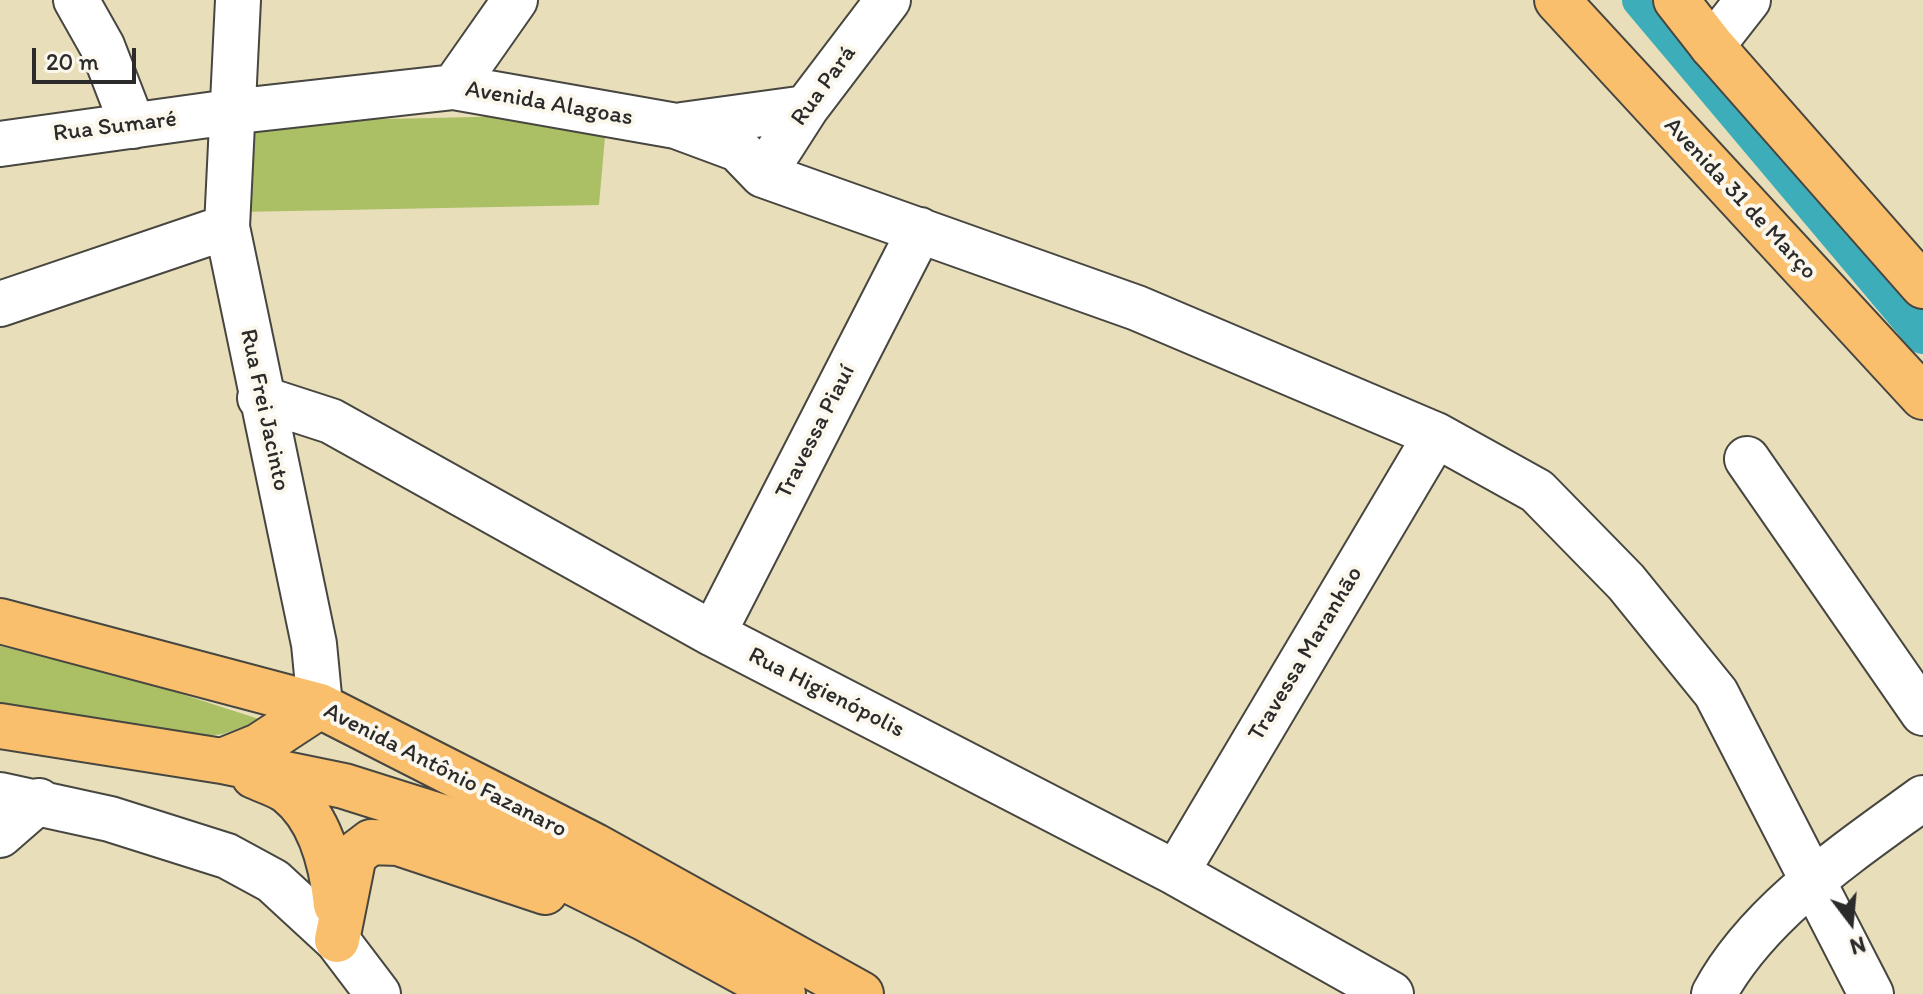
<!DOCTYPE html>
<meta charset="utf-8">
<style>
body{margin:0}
#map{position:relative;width:1923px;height:994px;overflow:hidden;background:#e8dfba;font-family:Itim,sans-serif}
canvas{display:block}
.north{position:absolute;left:1811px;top:882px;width:80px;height:80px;-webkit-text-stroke:6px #fbf7ec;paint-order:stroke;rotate:164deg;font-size:22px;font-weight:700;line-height:32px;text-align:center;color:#2b2b2b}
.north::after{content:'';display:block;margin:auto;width:28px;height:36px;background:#2b2b2b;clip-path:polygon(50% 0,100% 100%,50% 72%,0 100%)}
.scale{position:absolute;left:32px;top:48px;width:104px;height:36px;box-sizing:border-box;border:4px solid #2b2b2b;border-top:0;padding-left:10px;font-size:24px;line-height:28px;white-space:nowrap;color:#2b2b2b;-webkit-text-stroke:6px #fbf7ec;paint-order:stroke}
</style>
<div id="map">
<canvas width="1923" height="994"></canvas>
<div class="north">N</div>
<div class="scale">20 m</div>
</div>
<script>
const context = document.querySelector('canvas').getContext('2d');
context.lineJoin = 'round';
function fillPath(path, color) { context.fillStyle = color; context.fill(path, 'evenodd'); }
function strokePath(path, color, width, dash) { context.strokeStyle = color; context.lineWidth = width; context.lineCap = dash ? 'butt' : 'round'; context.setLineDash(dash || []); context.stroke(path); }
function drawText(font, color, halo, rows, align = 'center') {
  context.font = font + ' Itim,sans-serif'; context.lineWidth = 8; context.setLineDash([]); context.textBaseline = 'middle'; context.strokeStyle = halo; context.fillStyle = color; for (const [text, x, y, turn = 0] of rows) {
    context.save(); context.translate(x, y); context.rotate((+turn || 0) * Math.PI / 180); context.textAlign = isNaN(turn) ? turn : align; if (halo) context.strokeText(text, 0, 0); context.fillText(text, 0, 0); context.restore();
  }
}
const green = new Path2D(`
 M 607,114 L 599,205 L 239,212 L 253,122 Z
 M 0,646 L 135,679 L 262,720 L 223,734 L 205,736 L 0,704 Z`);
const canal = new Path2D(`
 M 1640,0 L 1923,336`);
const minor = new Path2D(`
 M 76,0 L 102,46 L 133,126
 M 238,0 L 227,227 L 314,644 L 320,706
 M 1712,46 L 1748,0
 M 454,87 L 515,0
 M 682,125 L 806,108
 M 0,144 L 230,112 L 454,87 L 676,126 L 738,149 L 763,175 L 1137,308 L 1436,435 L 1537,491 L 1626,582 L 1716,693 L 1871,994
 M 763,175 L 806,108 L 888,0
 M 0,304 L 227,227
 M 260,398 L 331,421 L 713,634 L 1176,873 L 1391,994
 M 1747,459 L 1923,713
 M 713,634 L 920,230
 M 0,795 L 110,819 L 227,856 L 273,881 L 337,940 L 378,994
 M 0,835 L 39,801
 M 1176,873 L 1436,435
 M 1714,994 C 1758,912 1849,852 1923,798`);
const major = new Path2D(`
 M 1557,0 L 1923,397
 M 1676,0 L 1712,46 L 1923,286
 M 0,621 L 320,706 L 595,846 L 861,994
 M 0,726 L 222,761 L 344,786 L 439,816 L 644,918 L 783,994
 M 222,761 L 259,746 L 320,706
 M 254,776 C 265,781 279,785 288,792 C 321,818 332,866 336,905
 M 337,940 L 354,855 L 371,842 L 398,843 L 545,892`);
const streetNames = [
 ["Rua Pará",824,86,-54],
 ["Avenida Alagoas",549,104,10],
 ["Rua Sumaré",115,127,-7],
 ["Avenida 31 de Março",1740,199,47],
 ["Rua Frei Jacinto",264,410,78],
 ["Travessa Piauí",816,432,-63],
 ["Travessa Maranhão",1306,654,-59],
 ["Rua Higienópolis",826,693,27],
 ["Avenida Antônio Fazanaro",445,771,27]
];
fillPath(green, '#abc065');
strokePath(canal, '#3eadba', 36);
strokePath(minor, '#474640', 48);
strokePath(major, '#474640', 48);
strokePath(minor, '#fff', 44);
strokePath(major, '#f9bf6c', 44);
drawText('24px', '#2b2b2b', '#fbf7ec', streetNames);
</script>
